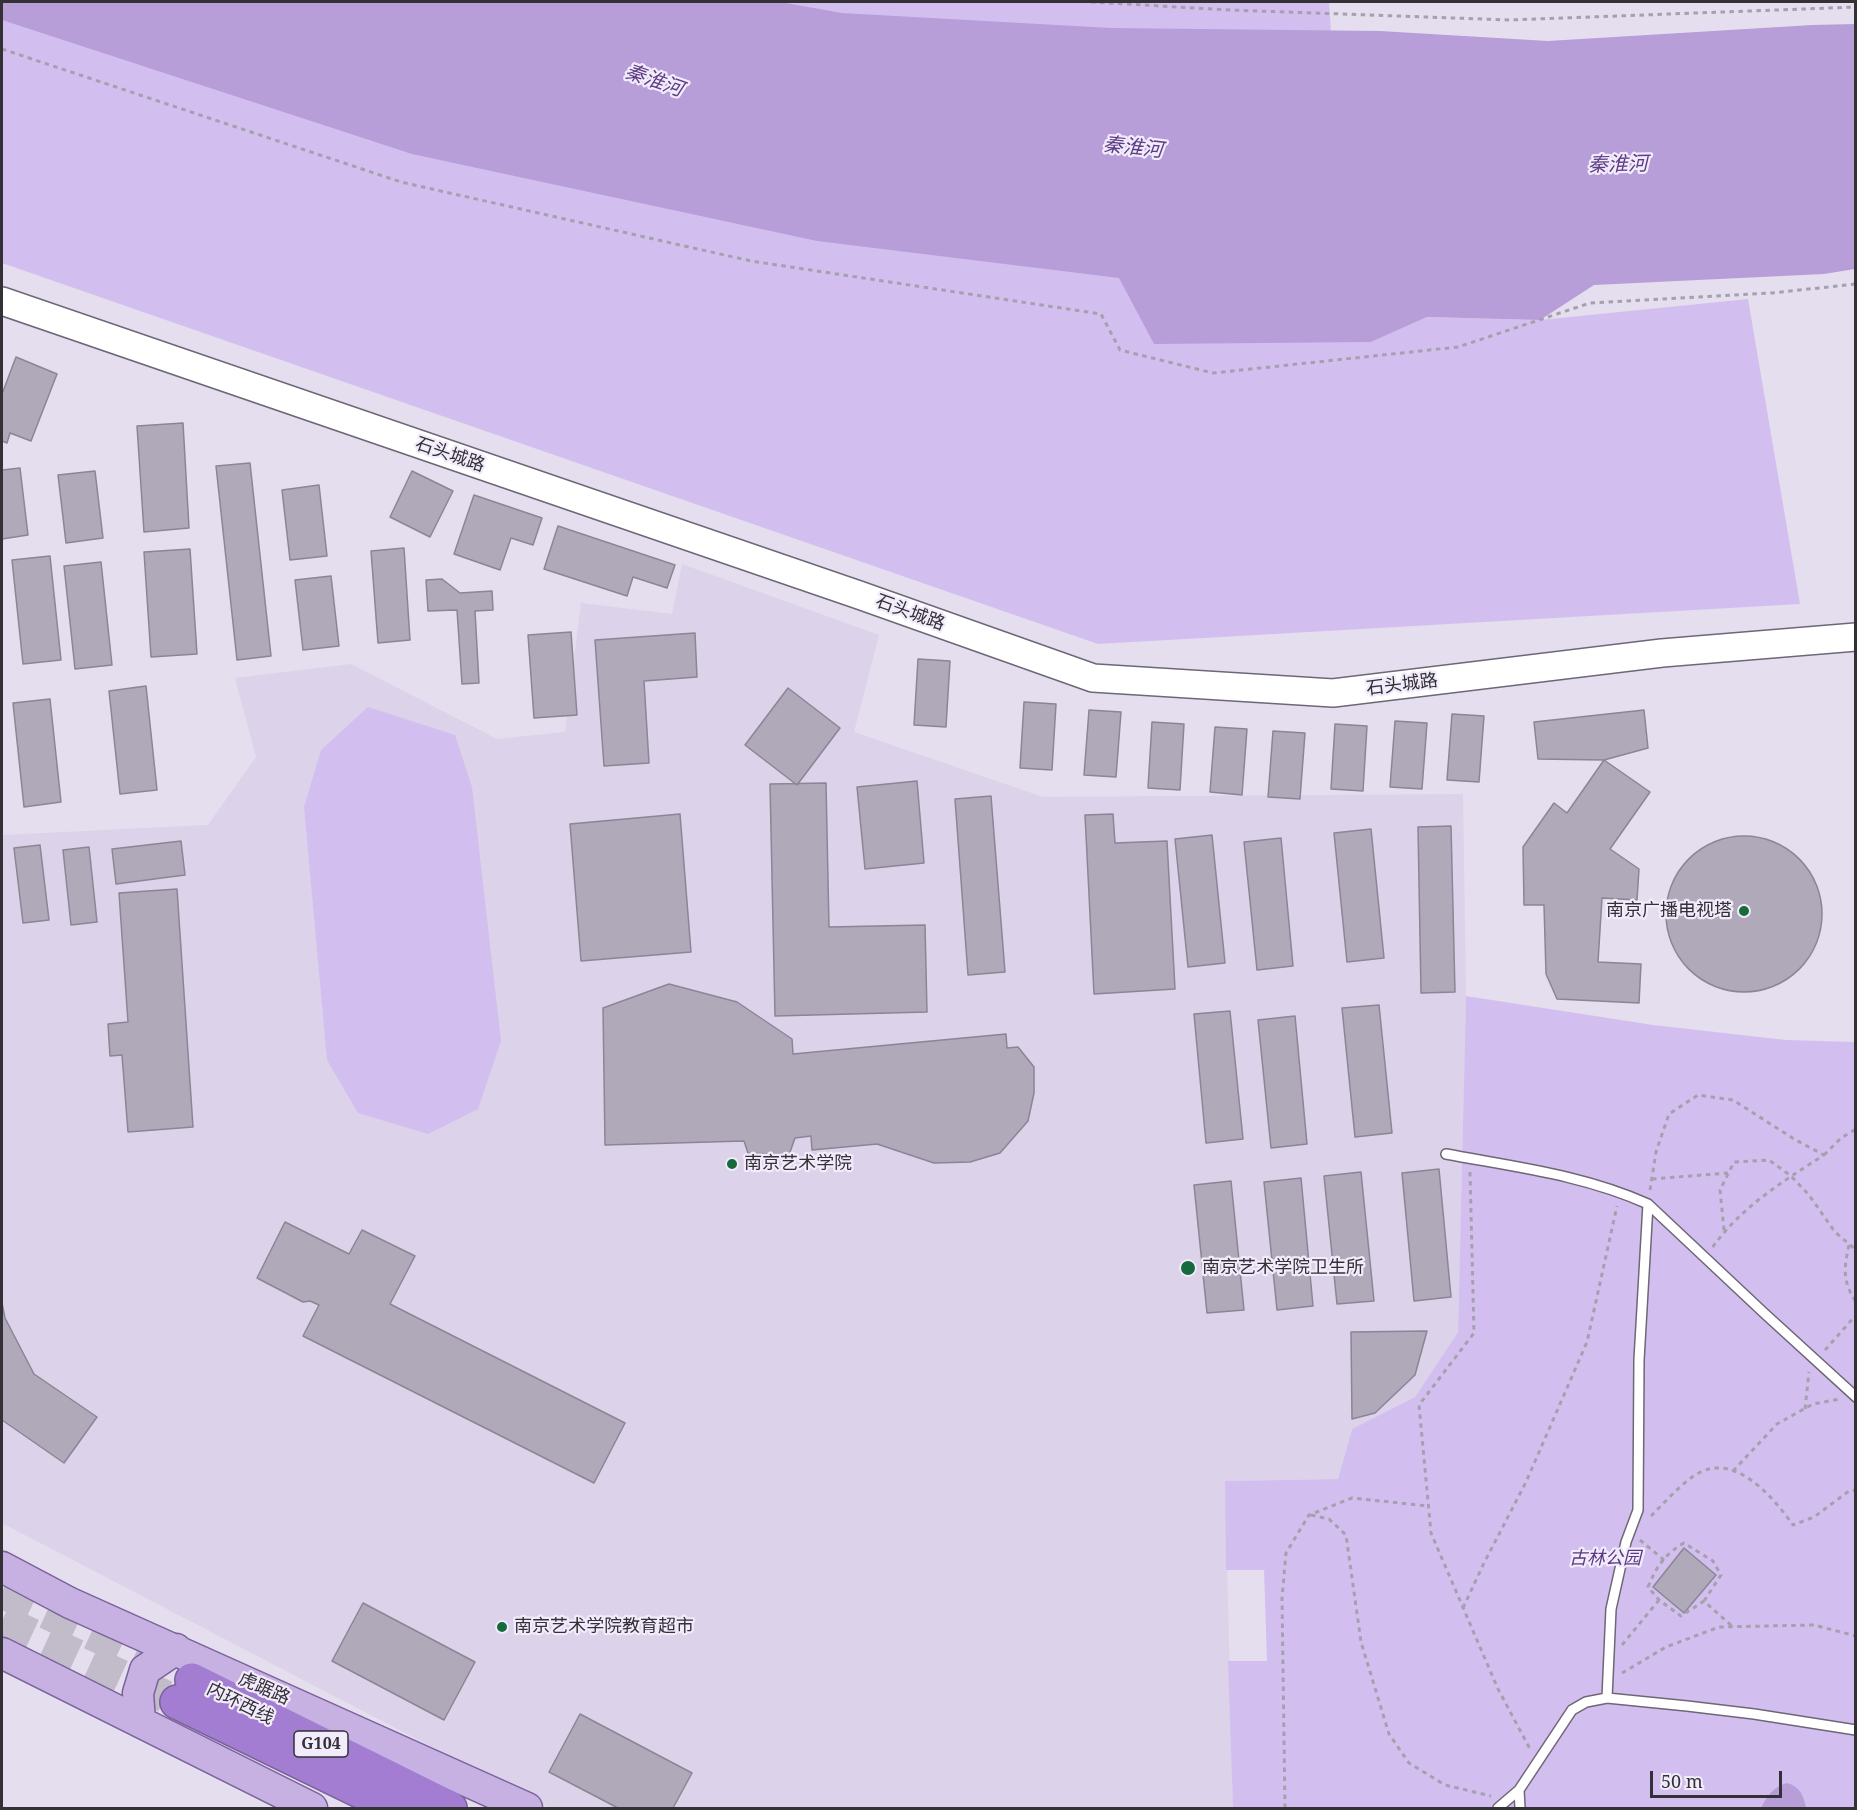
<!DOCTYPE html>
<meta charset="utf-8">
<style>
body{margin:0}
#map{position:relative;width:1857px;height:1810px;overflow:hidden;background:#e4deef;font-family:"Noto Serif",serif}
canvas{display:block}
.frame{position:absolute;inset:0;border:3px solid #333036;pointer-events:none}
.scale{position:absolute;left:1650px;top:1771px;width:132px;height:27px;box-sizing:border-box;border:3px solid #333036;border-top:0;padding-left:8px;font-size:18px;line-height:21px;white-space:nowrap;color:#333036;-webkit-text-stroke:4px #f2ebfc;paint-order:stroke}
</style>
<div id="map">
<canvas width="1857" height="1810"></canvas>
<div class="frame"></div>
<div class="scale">50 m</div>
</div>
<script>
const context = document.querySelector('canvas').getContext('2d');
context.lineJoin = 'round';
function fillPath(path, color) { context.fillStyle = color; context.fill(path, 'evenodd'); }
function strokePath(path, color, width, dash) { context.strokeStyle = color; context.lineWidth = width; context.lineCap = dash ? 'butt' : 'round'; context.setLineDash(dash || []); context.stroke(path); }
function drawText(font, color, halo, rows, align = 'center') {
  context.font = font + ' "Noto Serif","Noto Sans SC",serif'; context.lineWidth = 4.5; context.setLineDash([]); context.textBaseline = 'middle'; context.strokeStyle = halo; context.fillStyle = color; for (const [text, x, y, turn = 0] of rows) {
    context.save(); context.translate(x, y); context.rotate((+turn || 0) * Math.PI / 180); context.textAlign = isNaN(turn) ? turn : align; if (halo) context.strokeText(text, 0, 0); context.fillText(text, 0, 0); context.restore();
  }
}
const built = new Path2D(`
 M 682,564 L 879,635 L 854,732 L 1043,797 L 1463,794 L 1466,996 L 1458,1332 L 1415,1397 L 1352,1429 L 1338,1479 L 1225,1481 L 1233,1808 L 549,1808 L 2,1523 L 2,835 L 208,825 L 256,757 L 235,678 L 351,664 L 497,739 L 565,732 L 581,603 L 672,614 Z`);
const green = new Path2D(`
 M 2,2 L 1329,2 L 1331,31 L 1119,278 L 1371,342 L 1427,317 L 1540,320 L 1748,299 L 1800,604 L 1098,644 L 2,263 Z
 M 368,707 L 455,735 L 472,787 L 501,1041 L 478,1109 L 428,1134 L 358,1113 L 327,1060 L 304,807 L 321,750 Z
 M 1466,996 L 1653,1025 L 1786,1040 L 1855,1042 L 1855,1808 L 1233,1808 L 1228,1661 L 1267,1661 L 1264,1570 L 1226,1570 L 1225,1481 L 1338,1479 L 1352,1429 L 1415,1397 L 1458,1332 Z`);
const water = new Path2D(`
 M 2,2 L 780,2 L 842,13 L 1111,28 L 1380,31 L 1548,41 L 1812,25 L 1855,24 L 1855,269 L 1824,274 L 1594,285 L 1540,320 L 1427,317 L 1371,342 L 1154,344 L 1119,278 L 817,241 L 412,154 L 2,20 Z
 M 1787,1783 C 1800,1786 1804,1797 1806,1808 L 1761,1808 C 1766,1797 1774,1786 1787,1783 Z`);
const building = new Path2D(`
 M 16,357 L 57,374 L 31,441 L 10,433 L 7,443 L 2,441 L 2,394 Z
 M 183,423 L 189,528 L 144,532 L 137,426 Z
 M 250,463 L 271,656 L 237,660 L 216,466 Z
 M 20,468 L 28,535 L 2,539 L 2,470 Z
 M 95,471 L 103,538 L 66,543 L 58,475 Z
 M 412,471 L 453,491 L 430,537 L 390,517 Z
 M 319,485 L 327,556 L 290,560 L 282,490 Z
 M 474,495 L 542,518 L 533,545 L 511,538 L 500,570 L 454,554 Z
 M 558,526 L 675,565 L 667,588 L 633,577 L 627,596 L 544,569 Z
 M 404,548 L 410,640 L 378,643 L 371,551 Z
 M 190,549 L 197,654 L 151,657 L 144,552 Z
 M 50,556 L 61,660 L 23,664 L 12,560 Z
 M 101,562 L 112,665 L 75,669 L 64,566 Z
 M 331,576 L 339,646 L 303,650 L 295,580 Z
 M 442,579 L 460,593 L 492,591 L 493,610 L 475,611 L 479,683 L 462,684 L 457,610 L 428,611 L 426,580 Z
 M 571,632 L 577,715 L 534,718 L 528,635 Z
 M 695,633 L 697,677 L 644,681 L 649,763 L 604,766 L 595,640 Z
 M 918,659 L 950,661 L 946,727 L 914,725 Z
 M 146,686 L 157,790 L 120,794 L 109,691 Z
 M 788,688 L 840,728 L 797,785 L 745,745 Z
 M 50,699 L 61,802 L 24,807 L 13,703 Z
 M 1024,702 L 1056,704 L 1052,770 L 1020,768 Z
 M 1089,710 L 1121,712 L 1116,777 L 1084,775 Z
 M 1644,710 L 1648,748 L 1604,760 L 1538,759 L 1534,722 Z
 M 1452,714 L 1484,716 L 1479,782 L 1447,780 Z
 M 1395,721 L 1427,723 L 1422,789 L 1390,787 Z
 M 1152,722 L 1184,724 L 1180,790 L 1148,788 Z
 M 1335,724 L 1367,726 L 1363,791 L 1331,789 Z
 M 1215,727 L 1247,729 L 1242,795 L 1210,792 Z
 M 1273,731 L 1305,733 L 1300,799 L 1268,797 Z
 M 1604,760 L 1650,792 L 1610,849 L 1639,869 L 1637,900 L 1602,898 L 1598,962 L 1641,964 L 1639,1003 L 1557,999 L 1546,974 L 1544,905 L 1524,905 L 1523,847 L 1554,803 L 1567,813 Z
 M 917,781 L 924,863 L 865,869 L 857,787 Z
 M 826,783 L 829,927 L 925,925 L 927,1012 L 775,1016 L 770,784 Z
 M 991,796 L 1005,972 L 968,975 L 955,799 Z
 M 680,814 L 691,952 L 581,961 L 570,824 Z
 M 1113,814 L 1115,843 L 1167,841 L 1175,989 L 1094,994 L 1085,815 Z
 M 1451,826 L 1455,992 L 1421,993 L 1418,827 Z
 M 1371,829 L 1384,958 L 1347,962 L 1334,833 Z
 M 1212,835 L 1225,963 L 1188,967 L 1175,839 Z
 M1666 914a78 78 0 1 1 156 0a78 78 0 1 1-156 0Z
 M 1281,838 L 1293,966 L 1257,970 L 1244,842 Z
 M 181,841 L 185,875 L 116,884 L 112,849 Z
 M 40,845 L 49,920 L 23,923 L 14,848 Z
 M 89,847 L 97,922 L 71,925 L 63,850 Z
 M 177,889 L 193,1127 L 128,1132 L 122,1055 L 110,1056 L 108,1024 L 128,1022 L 119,893 Z
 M 669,984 L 737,1002 L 792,1039 L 793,1054 L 1006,1034 L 1007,1048 L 1018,1047 L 1034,1067 L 1034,1093 L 1028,1121 L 1000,1153 L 970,1162 L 934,1163 L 877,1144 L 812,1150 L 811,1136 L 795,1138 L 789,1155 L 748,1153 L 744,1141 L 605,1145 L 603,1008 Z
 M 1379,1005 L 1392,1133 L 1355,1137 L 1342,1008 Z
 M 1230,1011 L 1243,1139 L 1206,1143 L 1194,1014 Z
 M 1295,1016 L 1307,1144 L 1271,1148 L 1258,1020 Z
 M 1439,1169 L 1451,1297 L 1414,1301 L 1402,1173 Z
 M 1361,1172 L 1374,1301 L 1337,1304 L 1324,1176 Z
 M 1301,1178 L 1313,1306 L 1277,1310 L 1264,1182 Z
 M 1231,1181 L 1244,1310 L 1207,1313 L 1194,1185 Z
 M 285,1222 L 349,1254 L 362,1230 L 415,1256 L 390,1304 L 625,1423 L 594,1483 L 303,1336 L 319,1305 L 310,1301 L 303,1302 L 257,1278 Z
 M 2,1303 L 5,1318 L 34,1374 L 97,1417 L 64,1463 L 2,1420 Z
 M 1427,1331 L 1415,1375 L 1375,1413 L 1352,1419 L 1351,1332 Z
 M 1684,1548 L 1716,1575 L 1684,1613 L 1653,1587 Z
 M 363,1603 L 475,1662 L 444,1720 L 332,1661 Z
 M 580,1714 L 692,1773 L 673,1808 L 618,1808 L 549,1772 Z`);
const highwayTunnel = new Path2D(`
 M 2,1592 L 192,1680
 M 2,1621 L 177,1702`);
const path = new Path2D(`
 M 1091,2 L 1230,10 L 1510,20 L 1856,7
 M 2,49 L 401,182 L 751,261 L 1101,314 L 1120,350 L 1213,373 L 1458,347 L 1590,303 L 1772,293 L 1856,284
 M 1824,1155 L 1841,1138 L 1856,1129
 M 1470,1172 L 1474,1333 L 1419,1405 L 1431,1533 L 1498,1689 L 1530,1749
 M 1652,1179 L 1728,1173
 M 1650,1190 L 1656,1152 L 1669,1114 L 1698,1095 L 1733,1100 L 1794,1139 L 1824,1155 C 1782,1182 1741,1207 1712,1248
 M 1724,1230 L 1720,1190 L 1734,1162 L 1769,1160 L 1791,1176 L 1809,1195 L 1835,1232 L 1856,1250
 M 1849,1245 C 1844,1268 1842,1281 1856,1302
 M 1825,1350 L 1856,1315
 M 1805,1409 L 1809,1372
 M 1733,1471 L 1777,1424 L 1813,1404 L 1840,1399
 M 1311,1515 L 1329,1519 L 1346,1535 L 1361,1642 L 1389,1734 L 1409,1763 L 1445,1785 L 1491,1796
 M 1651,1516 C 1665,1502 1679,1486 1695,1475 C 1734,1450 1773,1497 1793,1525 L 1814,1517 L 1849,1491 L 1856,1490
 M 1640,1540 L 1664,1560
 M 1704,1601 L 1721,1575 L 1713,1561 L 1684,1543 C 1665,1554 1656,1567 1648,1587 L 1659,1600 L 1681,1616 L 1704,1601 L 1732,1626
 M 1463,1608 L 1483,1565 L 1526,1482 L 1587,1342 L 1617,1206
 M 1622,1645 L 1659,1600
 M 1622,1673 L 1666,1647 L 1719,1627 L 1814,1625 L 1856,1636
 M 1285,1808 L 1282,1598 L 1286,1553 L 1309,1515 L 1352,1498 L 1428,1506`);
const lane = new Path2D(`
 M 1446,1154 C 1515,1167 1584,1175 1648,1204 L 1639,1360 L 1638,1510 L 1626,1542 L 1611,1609 L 1607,1698
 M 1648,1204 L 1764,1313 L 1856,1397
 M 1519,1790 L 1520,1808
 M 1498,1808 L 1519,1790 L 1572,1710 L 1586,1702 L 1607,1698 L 1687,1706 L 1754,1714 L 1856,1730`);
const secondary = new Path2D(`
 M 2,301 L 859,595 L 1093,678 L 1333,693 L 1662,653 L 1856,637`);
const primary = new Path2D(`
 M 2,1567 L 70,1603 L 527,1808
 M 2,1653 L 312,1808
 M 140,1722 L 138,1693 L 145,1670 L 176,1649`);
const highway = new Path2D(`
 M 192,1680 L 450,1808
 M 177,1702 L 395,1808`);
const markers = [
 [1744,911,6,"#176a3b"],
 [732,1164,6,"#176a3b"],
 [1188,1268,8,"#176a3b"],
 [502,1627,6,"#176a3b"]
];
const shields = [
 [321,1744,54]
];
const shieldNames = [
 ["G104",321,1744]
];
const streetNames = [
 ["石头城路",450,455,19],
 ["石头城路",910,613,20],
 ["石头城路",1402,685,-7],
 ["虎踞路",264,1689,24],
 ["内环西线",240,1704,26]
];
const poiNames = [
 ["南京广播电视塔",1732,911,"right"],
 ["南京艺术学院",744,1164],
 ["南京艺术学院卫生所",1202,1268],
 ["南京艺术学院教育超市",514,1627]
];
const parkNames = [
 ["古林公园",1605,1559]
];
const waterNames = [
 ["秦淮河",654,81,19],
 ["秦淮河",1133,148,6],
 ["秦淮河",1618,165,-1]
];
fillPath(built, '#dcd2e9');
fillPath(green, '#d3bfef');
fillPath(water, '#b79ed8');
fillPath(building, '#afa9b9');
strokePath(building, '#8b8595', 1.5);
strokePath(highwayTunnel, '#c1bbca', 33, [33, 16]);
strokePath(lane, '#6d6776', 12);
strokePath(secondary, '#6d6776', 30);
strokePath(primary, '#7b629b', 33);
strokePath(highway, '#7b629b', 36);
strokePath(path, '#a5a0ad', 3, [4.5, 4.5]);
strokePath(lane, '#fff', 9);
strokePath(secondary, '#fff', 27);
strokePath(primary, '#c7b1e3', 30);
strokePath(highway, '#a27dd1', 33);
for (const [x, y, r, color] of markers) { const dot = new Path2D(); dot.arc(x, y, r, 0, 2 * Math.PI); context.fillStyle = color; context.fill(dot); strokePath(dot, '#f2ebfc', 2); }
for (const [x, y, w] of shields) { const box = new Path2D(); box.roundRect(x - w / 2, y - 13, w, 26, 4.5); context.fillStyle = '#f2ebfc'; context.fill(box); strokePath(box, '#333036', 1.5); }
drawText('bold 16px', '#333036', null, shieldNames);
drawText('18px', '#333036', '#f2ebfc', streetNames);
drawText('18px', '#333036', '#f2ebfc', poiNames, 'left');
drawText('italic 18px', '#5a397f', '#f2ebfc', parkNames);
drawText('italic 20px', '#5e3d84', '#f2ebfc', waterNames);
</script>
